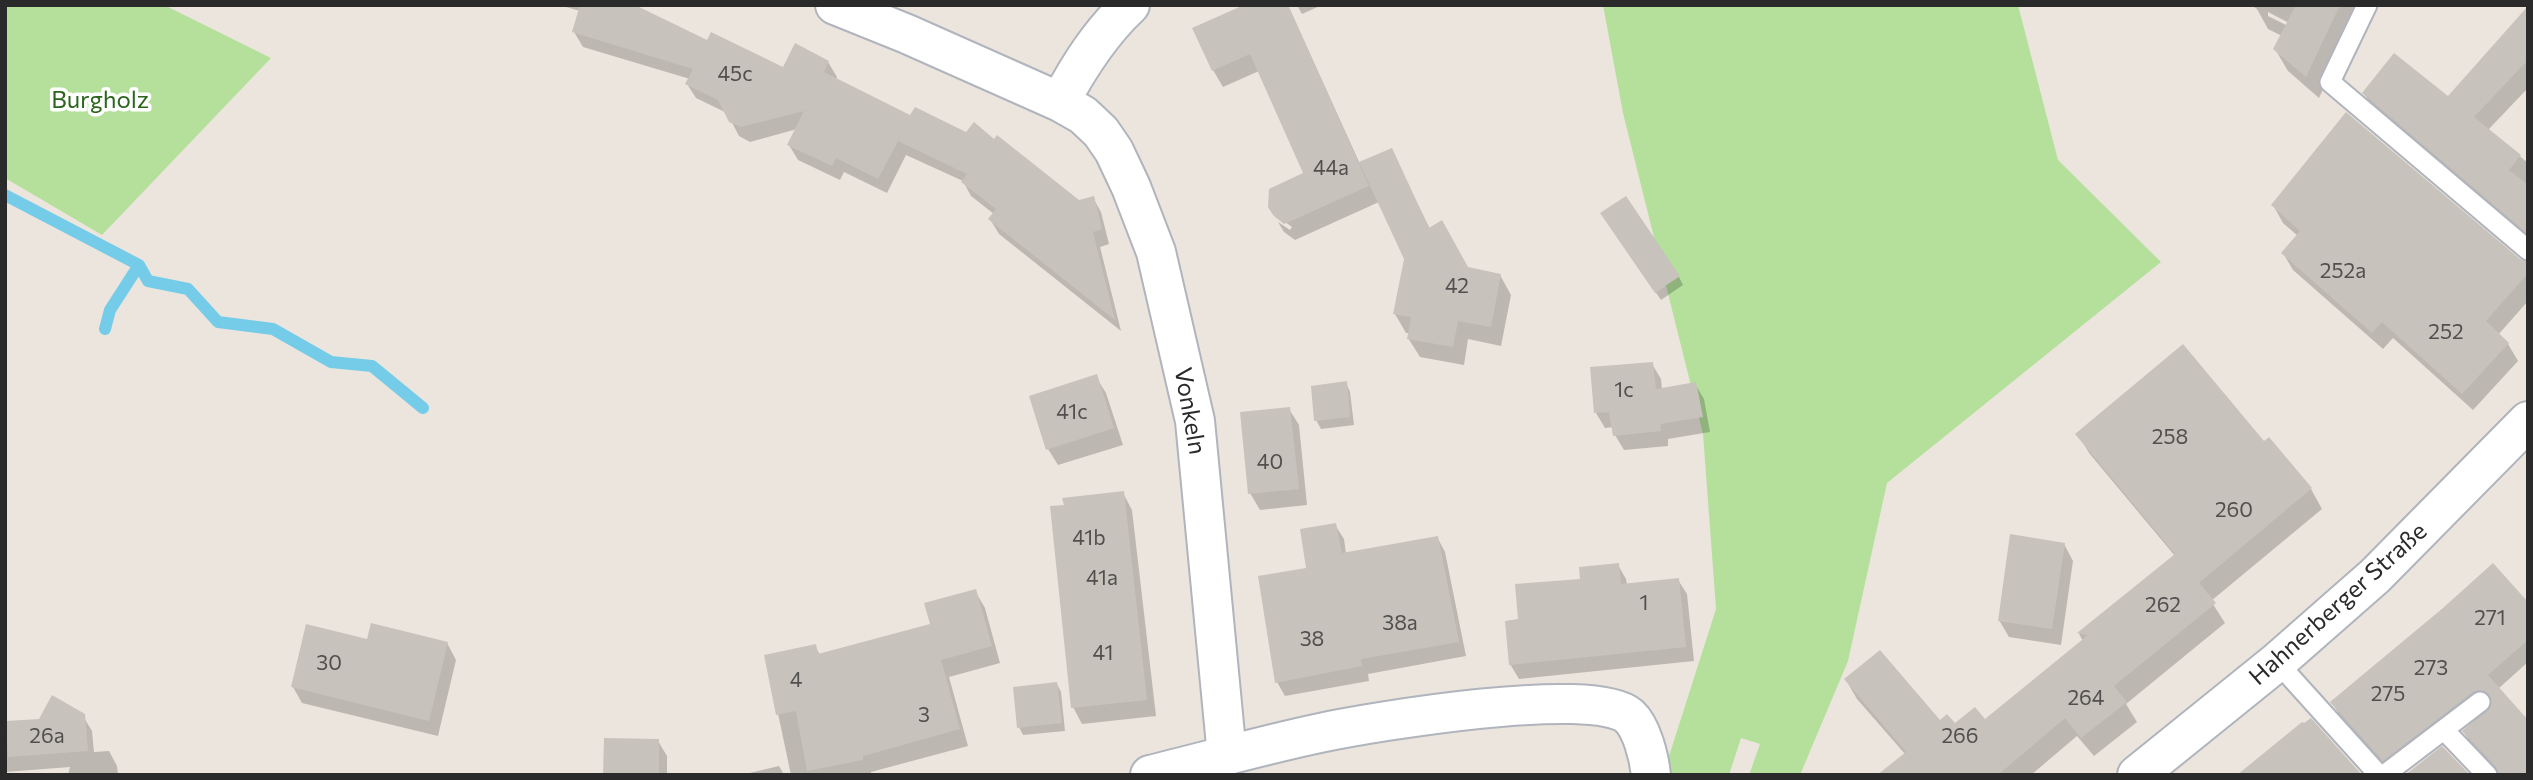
<!DOCTYPE html>
<meta charset="utf-8">
<style>
body{margin:0}
#map{position:relative;width:2533px;height:780px;overflow:hidden;background:#ece5dd;font-family:Commissioner,sans-serif}
canvas{display:block}
.frame{position:absolute;inset:0;border:7px solid #2a2a2a;pointer-events:none}
</style>
<div id="map">
<canvas width="2533" height="780"></canvas>
<div class="frame"></div>
</div>
<script>
const context = document.querySelector('canvas').getContext('2d');
context.lineJoin = 'round';
function fillPath(path, color) { context.fillStyle = color; context.fill(path, 'evenodd'); }
function strokePath(path, color, width, dash) { context.strokeStyle = color; context.lineWidth = width; context.lineCap = dash ? 'butt' : 'round'; context.setLineDash(dash || []); context.stroke(path); }
function drawText(font, color, halo, rows, align = 'center') {
  context.font = font + ' Commissioner,sans-serif'; context.lineWidth = 7; context.setLineDash([]); context.textBaseline = 'middle'; context.strokeStyle = halo; context.fillStyle = color; for (const [text, x, y, turn = 0] of rows) {
    context.save(); context.translate(x, y); context.rotate((+turn || 0) * Math.PI / 180); context.textAlign = isNaN(turn) ? turn : align; if (halo) context.strokeText(text, 0, 0); context.fillText(text, 0, 0); context.restore();
  }
}
const green = new Path2D(`
 M 5,5 L 164,5 L 271,58 L 102,235 L 5,178 Z
 M 1603,5 L 2018,5 L 2058,160 L 2161,262 L 1887,483 L 1848,661 L 1800,775 L 1749,775 L 1760,744 L 1741,738 L 1729,775 L 1663,775 L 1716,609 L 1703,434 L 1623,113 Z`);
const shadow = new Path2D(`
 M 559,5 L 630,5 L 708,42 L 783,69 L 828,62 L 837,77 L 835,80 L 1078,201 L 1093,198 L 1101,212 L 1109,244 L 1100,247 L 1121,331 L 999,234 L 990,219 L 994,214 L 971,196 L 963,181 L 906,155 L 887,193 L 844,172 L 840,180 L 798,160 L 789,145 L 797,129 L 750,142 L 739,136 L 727,113 L 696,98 L 687,84 L 690,79 L 583,47 L 574,32 L 580,11 Z
 M 1248,5 L 1288,5 L 1360,164 L 1391,150 L 1430,229 L 1467,269 L 1500,275 L 1511,295 L 1501,346 L 1468,339 L 1464,365 L 1420,357 L 1408,338 L 1409,333 L 1406,333 L 1395,314 L 1406,259 L 1379,202 L 1295,240 L 1284,232 L 1278,222 L 1290,230 L 1292,227 L 1277,216 L 1277,219 L 1270,207 L 1306,174 L 1259,71 L 1223,87 L 1213,70 Z
 M 1297,5 L 1322,5 L 1302,14 Z
 M 2251,5 L 2355,5 L 2344,28 L 2348,35 L 2319,98 L 2288,71 L 2275,49 L 2282,36 L 2268,29 L 2257,9 ZM 2268,12 L 2295,26 L 2294,29 L 2268,16 Z
 M 2528,8 L 2528,88 L 2488,130 L 2528,163 L 2528,241 L 2374,110 L 2364,93 L 2448,99 Z
 M 2273,205 L 2528,263 L 2528,301 L 2498,335 L 2508,344 L 2518,361 L 2473,410 L 2393,338 L 2383,349 L 2293,270 L 2283,253 L 2298,236 L 2283,223 Z
 M 1607,222 L 1679,277 L 1683,285 L 1661,300 Z
 M 1652,364 L 1661,379 L 1662,390 L 1695,384 L 1704,399 L 1710,432 L 1668,439 L 1668,446 L 1624,450 L 1615,435 L 1614,427 L 1605,428 L 1596,413 Z
 M 1096,377 L 1106,393 L 1123,445 L 1058,465 L 1048,449 Z
 M 1346,383 L 1350,392 L 1354,425 L 1321,429 L 1316,420 Z
 M 1289,409 L 1299,425 L 1307,505 L 1260,510 L 1250,493 Z
 M 2078,434 L 2264,443 L 2269,439 L 2311,489 L 2322,509 L 2211,601 L 2225,623 L 2126,704 L 2137,722 L 2094,756 L 2077,736 L 2031,775 L 1880,775 L 1905,754 L 1857,699 L 1846,680 L 1939,722 L 1954,726 L 1985,721 L 2083,641 L 2079,634 L 2175,556 L 2089,453 Z
 M 1123,493 L 1132,510 L 1156,716 L 1082,724 L 1073,707 Z
 M 1335,525 L 1344,539 L 1346,554 L 1437,537 L 1445,552 L 1466,656 L 1368,674 L 1369,681 L 1285,696 L 1277,682 L 1309,570 Z
 M 2064,544 L 2073,561 L 2061,645 L 2009,637 L 1999,620 Z
 M 1618,565 L 1626,579 L 1627,585 L 1678,580 L 1687,594 L 1694,661 L 1519,679 L 1510,664 L 1519,621 L 1582,581 Z
 M 975,591 L 985,608 L 1000,663 L 949,677 L 968,746 L 871,772 L 871,775 L 791,775 L 766,657 L 815,646 L 820,655 L 932,625 Z
 M 2528,605 L 2528,662 L 2498,689 L 2500,775 L 2473,747 L 2464,732 L 2495,706 L 2482,707 L 2392,775 L 2341,718 L 2332,702 Z
 M 368,641 L 447,643 L 456,660 L 438,736 L 302,703 L 293,687 Z
 M 1057,684 L 1061,692 L 1065,731 L 1023,735 L 1019,727 Z
 M 83,716 L 92,731 L 94,752 L 109,751 L 117,766 L 118,775 L 68,775 L 70,767 L 5,772 L 5,723 Z
 M 658,741 L 667,756 L 667,775 L 605,775 Z
 M 779,766 L 784,775 L 741,775 Z`);
const stream = new Path2D(`
 M 5,195 L 139,265 L 148,281 L 188,289 L 218,322 L 273,329 L 331,362 L 372,366 L 423,408
 M 105,329 L 110,310 L 139,265`);
const building = new Path2D(`
 M 580,5 L 635,5 L 707,40 L 711,32 L 783,67 L 795,43 L 829,61 L 824,72 L 910,115 L 915,107 L 966,132 L 974,122 L 994,139 L 997,135 L 1079,200 L 1094,196 L 1102,229 L 1093,232 L 1115,320 L 988,219 L 996,209 L 961,182 L 967,174 L 898,141 L 878,179 L 836,158 L 832,166 L 787,145 L 804,111 L 741,127 L 729,122 L 718,100 L 685,84 L 693,69 L 572,32 Z
 M 1244,5 L 1288,5 L 1369,186 L 1284,224 L 1273,215 L 1268,207 L 1269,189 L 1303,173 L 1250,54 L 1212,71 L 1192,28 Z
 M 2296,5 L 2340,5 L 2306,77 L 2273,49 Z
 M 2528,6 L 2528,60 L 2474,117 L 2521,155 L 2509,170 L 2528,185 L 2528,234 L 2362,93 L 2394,53 L 2448,96 Z
 M 2346,112 L 2520,259 L 2528,262 L 2528,273 L 2486,321 L 2509,343 L 2462,394 L 2382,322 L 2372,333 L 2281,253 L 2300,231 L 2271,205 Z
 M 1392,148 L 1429,228 L 1442,220 L 1468,267 L 1501,274 L 1491,327 L 1458,321 L 1453,347 L 1407,339 L 1411,317 L 1393,314 L 1404,259 L 1359,162 Z
 M 1626,196 L 1680,276 L 1655,293 L 1600,213 Z
 M 2183,344 L 2264,441 L 2269,437 L 2312,488 L 2199,583 L 2216,603 L 2114,686 L 2127,702 L 2081,738 L 2065,718 L 1998,775 L 1877,775 L 1906,752 L 1844,679 L 1880,650 L 1940,720 L 1947,714 L 1955,723 L 1975,707 L 1985,719 L 2088,635 L 2077,633 L 2175,554 L 2075,434 Z
 M 1653,362 L 1656,389 L 1696,382 L 1703,417 L 1660,424 L 1661,431 L 1613,436 L 1609,412 L 1594,413 L 1590,367 Z
 M 1097,374 L 1114,428 L 1046,450 L 1029,396 Z
 M 1347,381 L 1350,417 L 1314,421 L 1311,386 Z
 M 1290,407 L 1299,489 L 1248,494 L 1240,412 Z
 M 1124,491 L 1147,700 L 1071,708 L 1050,506 L 1064,505 L 1062,498 Z
 M 1336,523 L 1342,553 L 1438,536 L 1459,642 L 1361,659 L 1362,666 L 1275,683 L 1258,576 L 1306,568 L 1300,529 Z
 M 2010,534 L 2065,543 L 2052,629 L 1998,621 Z
 M 1619,563 L 1621,584 L 1679,578 L 1686,647 L 1509,665 L 1505,621 L 1518,619 L 1515,584 L 1580,579 L 1579,567 Z
 M 2493,563 L 2528,602 L 2528,640 L 2488,675 L 2528,720 L 2528,775 L 2499,775 L 2496,767 L 2462,731 L 2491,706 L 2489,694 L 2479,690 L 2473,692 L 2383,761 L 2330,702 L 2443,608 Z
 M 976,589 L 992,646 L 941,660 L 960,729 L 863,756 L 863,760 L 807,771 L 796,711 L 776,715 L 764,655 L 816,644 L 818,654 L 930,624 L 924,603 Z
 M 371,623 L 448,642 L 429,721 L 291,687 L 306,624 L 367,639 Z
 M 1057,682 L 1062,723 L 1017,728 L 1013,687 Z
 M 52,695 L 85,714 L 88,751 L 8,757 L 6,721 L 39,719 Z
 M 2311,718 L 2362,775 L 2237,775 L 2302,722 L 2304,723 Z
 M 604,738 L 659,739 L 659,775 L 603,775 Z
 M 2442,746 L 2470,775 L 2405,775 Z`);
const service = new Path2D(`
 M 2367,5 L 2330,82 L 2528,250
 M 2277,662 L 2379,775
 M 2444,730 L 2487,775
 M 2384,775 L 2480,702`);
const minor = new Path2D(`
 M 835,5 L 907,34 L 1060,102 L 1083,115 L 1101,132 L 1114,151 L 1131,187 L 1156,252 L 1195,421 L 1227,756
 M 1060,102 C 1079,66 1100,33 1130,5
 M 1150,775 C 1207,761 1263,745 1320,733 C 1372,722 1592,685 1629,716 C 1642,728 1649,757 1651,775`);
const secondary = new Path2D(`
 M 2137,775 L 2277,662 L 2375,576 L 2528,421`);
const numberNames = [
 ["45c",735,74],
 ["44a",1331,168],
 ["252a",2343,271],
 ["42",1457,286],
 ["252",2446,332],
 ["1c",1624,390],
 ["41c",1072,412],
 ["258",2170,437],
 ["40",1270,462],
 ["260",2234,510],
 ["41b",1089,538],
 ["41a",1102,578],
 ["1",1644,603],
 ["262",2163,605],
 ["271",2490,618],
 ["38a",1400,623],
 ["38",1312,639],
 ["41",1103,653],
 ["30",329,663],
 ["273",2431,668],
 ["4",796,680],
 ["275",2388,694],
 ["264",2086,698],
 ["3",924,715],
 ["26a",47,736],
 ["266",1960,736]
];
const parkNames = [
 ["Burgholz",100,100]
];
const streetNames = [
 ["Vonkeln",1190,411,80],
 ["Hahnerberger Straße",2338,604,-42]
];
fillPath(green, '#b4e09c');
fillPath(shadow, '#0003');
strokePath(stream, '#75cce9', 12);
fillPath(building, '#c7c2bc');
strokePath(service, '#b0b4bd', 23);
strokePath(minor, '#b0b4bd', 42);
strokePath(secondary, '#b0b4bd', 42);
strokePath(service, '#fff', 19);
strokePath(minor, '#fff', 38);
strokePath(secondary, '#fff', 38);
drawText('21px', '#51504e', null, numberNames);
drawText('24px', '#2d651d', '#fff', parkNames);
drawText('24px', '#2a2a2a', '#fff', streetNames);
</script>
